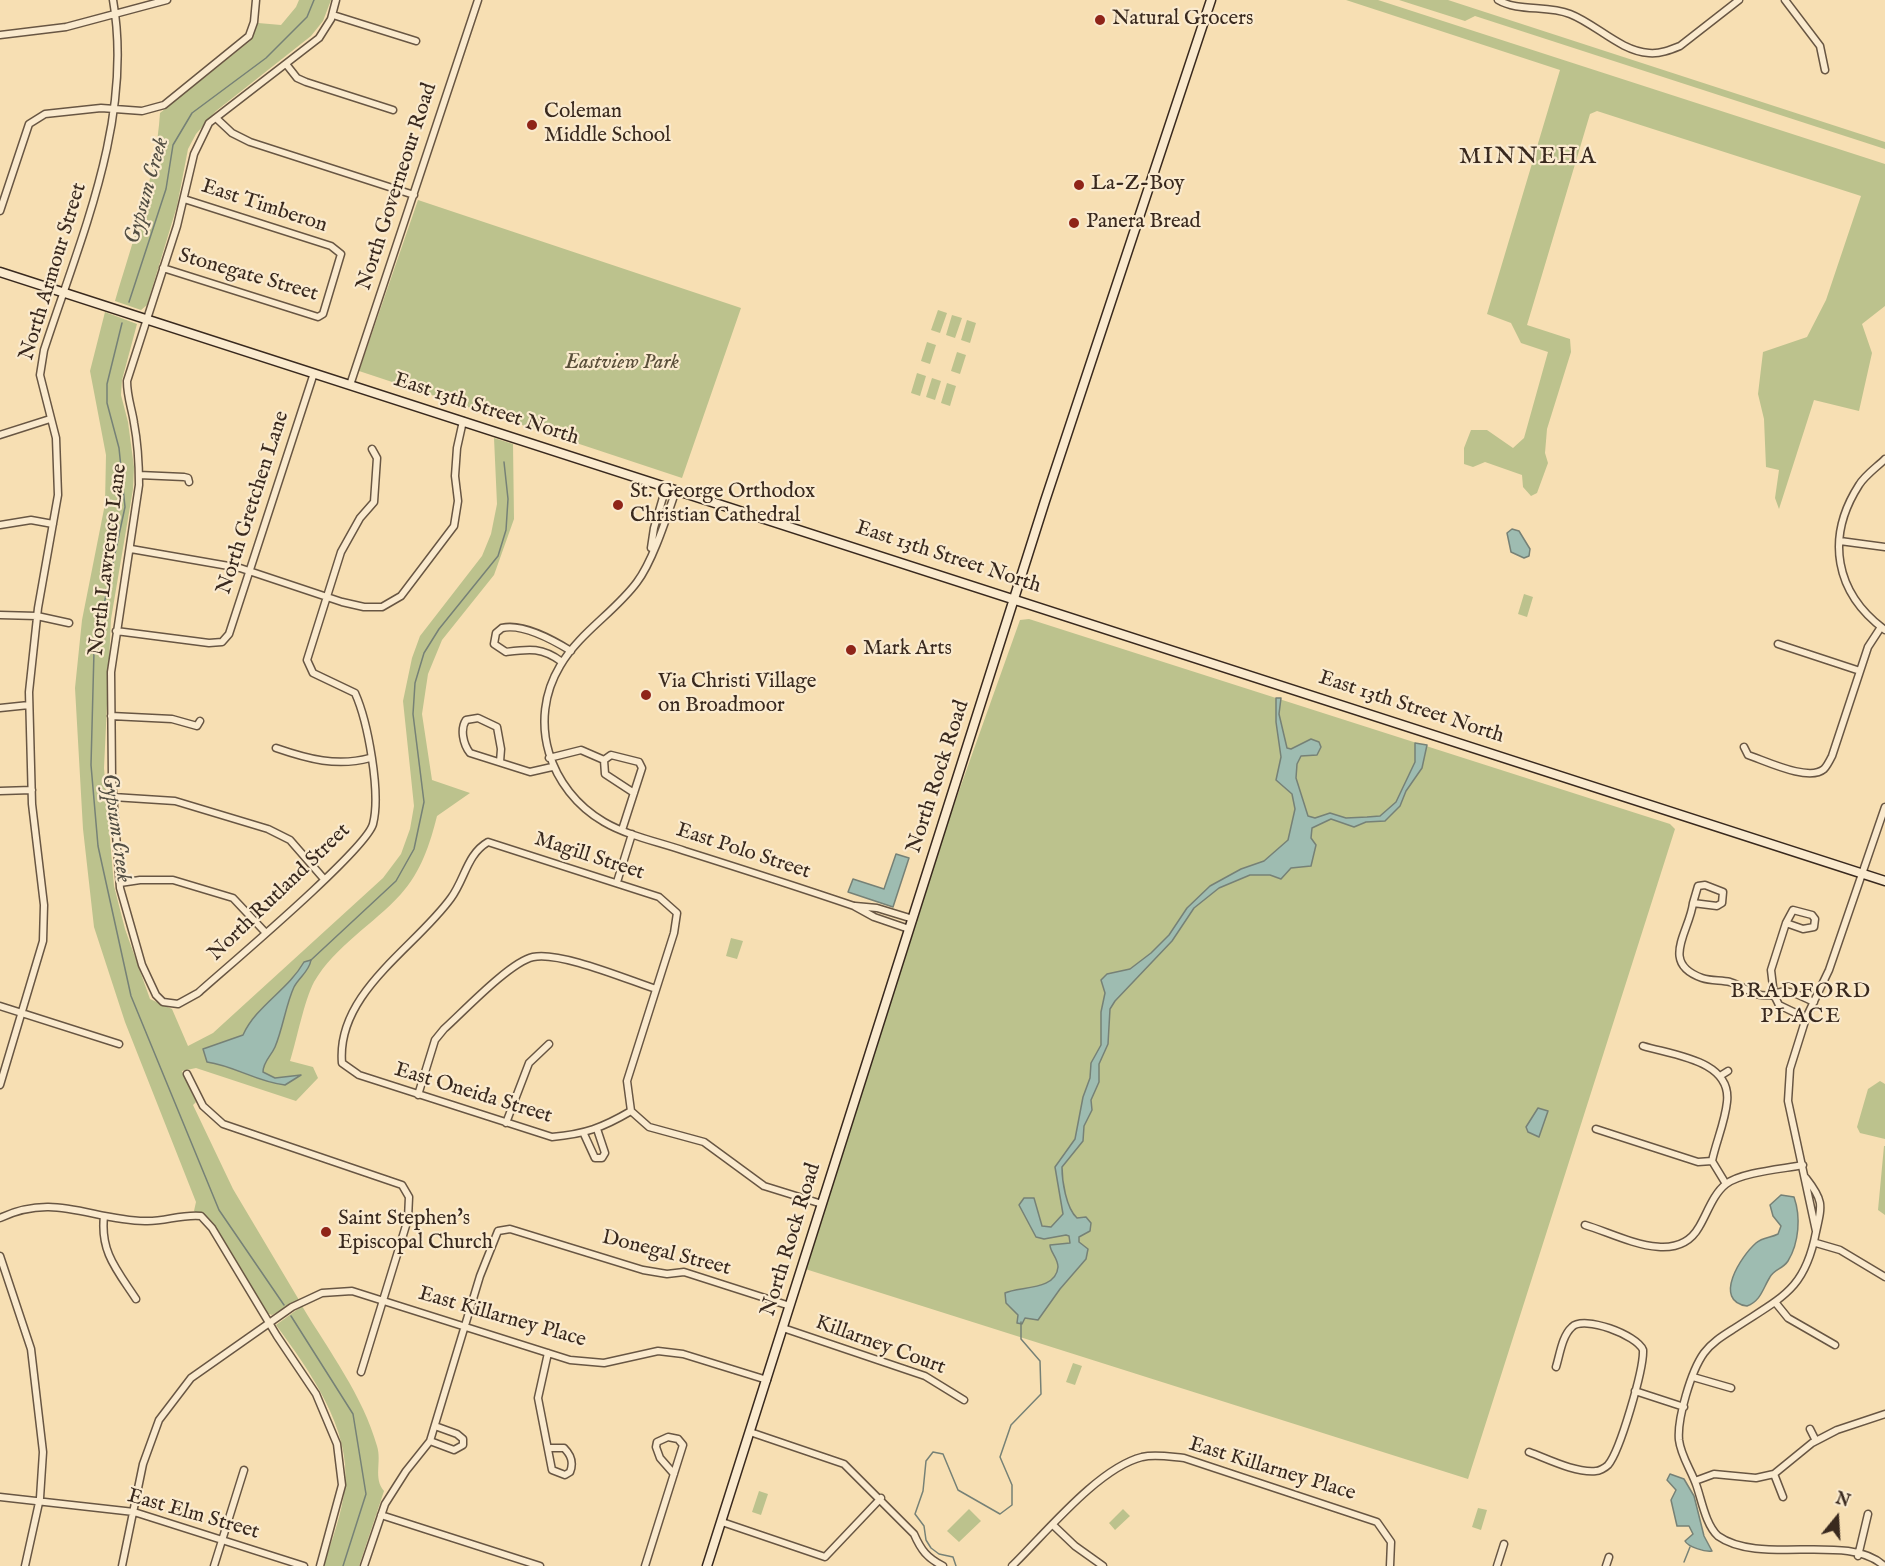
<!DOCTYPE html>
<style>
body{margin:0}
#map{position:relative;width:1885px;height:1566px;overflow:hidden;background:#f7dfb3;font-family:"IM FELL English",serif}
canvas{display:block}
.north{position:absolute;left:1807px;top:1488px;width:60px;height:60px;-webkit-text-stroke:4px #faeace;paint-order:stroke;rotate:18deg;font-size:16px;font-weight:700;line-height:24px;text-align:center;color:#39291e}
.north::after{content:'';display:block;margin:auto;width:21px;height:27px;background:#39291e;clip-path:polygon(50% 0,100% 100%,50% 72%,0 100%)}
</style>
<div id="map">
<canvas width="1885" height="1566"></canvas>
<div class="north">N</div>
</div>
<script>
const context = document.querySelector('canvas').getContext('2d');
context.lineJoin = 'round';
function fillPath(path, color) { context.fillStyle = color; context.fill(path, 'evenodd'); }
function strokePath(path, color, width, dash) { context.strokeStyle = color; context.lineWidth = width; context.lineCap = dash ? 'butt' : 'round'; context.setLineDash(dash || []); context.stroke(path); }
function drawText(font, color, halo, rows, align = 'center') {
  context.font = font + ' "IM FELL English",serif'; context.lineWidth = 4.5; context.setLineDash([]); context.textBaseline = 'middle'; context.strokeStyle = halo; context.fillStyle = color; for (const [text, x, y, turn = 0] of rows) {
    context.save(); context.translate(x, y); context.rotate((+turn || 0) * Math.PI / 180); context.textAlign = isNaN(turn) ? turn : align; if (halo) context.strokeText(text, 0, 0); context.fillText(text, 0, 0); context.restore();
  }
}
const green = new Path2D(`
 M 299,0 L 331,0 L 323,21 L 311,36 L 216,111 L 196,134 L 188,149 L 177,206 L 147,305 L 141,310 L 115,301 C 133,240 156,176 160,113 L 250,41 L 258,23 L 281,25 L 296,7 Z
 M 1346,0 L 1378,0 L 1885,164 L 1885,306 L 1862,324 L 1872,353 L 1859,411 L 1814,400 L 1779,509 L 1775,498 L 1779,470 L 1766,467 L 1764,419 L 1758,394 L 1763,352 L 1807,337 L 1826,300 L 1861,196 L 1597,111 L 1590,114 L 1527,325 L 1570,339 L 1571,352 L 1547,429 L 1545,453 L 1548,463 L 1537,493 L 1531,496 L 1523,487 L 1522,475 L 1485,462 L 1473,467 L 1464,464 L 1464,448 L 1471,430 L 1487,430 L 1513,448 L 1524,438 L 1548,352 L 1521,343 L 1511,323 L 1487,314 L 1560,70 Z
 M 1399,0 L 1448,0 L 1885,142 L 1885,149 L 1475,16 L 1465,21 Z
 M 418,200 L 741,308 L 682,478 L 359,371 Z
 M 938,310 L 947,313 L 940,333 L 931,330 Z
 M 105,312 L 137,324 L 122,380 L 121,395 L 128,422 L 134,467 L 133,489 L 111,619 L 104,768 L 114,886 L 125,929 L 150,999 L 172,1009 L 188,1046 L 213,1033 L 383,878 L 401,854 L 410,829 L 414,806 L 403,701 L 412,658 L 420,636 L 482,556 L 491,534 L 497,504 L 494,438 L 513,444 L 514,519 L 494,575 L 442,640 L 428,674 L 422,714 L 432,780 L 470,793 L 437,816 C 430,844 421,872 401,894 C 374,924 335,946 314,982 C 304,1001 297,1039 290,1061 L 313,1067 L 318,1078 L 296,1101 L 196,1068 L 182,1071 L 196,1102 L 193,1105 L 233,1189 L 299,1300 L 272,1315 L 266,1313 L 214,1225 L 194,1211 L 196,1202 L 125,1022 L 94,927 L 83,829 L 75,688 L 82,620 L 105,504 L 106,455 L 90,371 Z
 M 952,315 L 962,318 L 955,338 L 946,335 Z
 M 967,320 L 976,323 L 970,343 L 961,340 Z
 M 927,342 L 936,345 L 930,364 L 921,361 Z
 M 957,352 L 966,355 L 960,374 L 951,371 Z
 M 917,373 L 926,376 L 920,396 L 911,393 Z
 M 932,378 L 941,381 L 935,400 L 926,397 Z
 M 947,383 L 956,386 L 950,406 L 941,403 Z
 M 1524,594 L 1533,597 L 1527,617 L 1518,614 Z
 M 1029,619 L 1670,824 L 1675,829 L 1468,1479 L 799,1267 L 904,945 L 1020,620 Z
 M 731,938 L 743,941 L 737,959 L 726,956 Z
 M 1880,1081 L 1885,1084 L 1885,1139 L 1860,1133 L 1857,1127 L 1868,1089 Z
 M 1884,1146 L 1885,1146 L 1885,1215 L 1878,1210 Z
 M 302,1306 C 329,1351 363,1396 377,1446 C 382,1462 373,1478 384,1491 L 359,1566 L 323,1566 C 332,1540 342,1514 345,1486 C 351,1428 309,1370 276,1325 Z
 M 1073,1363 L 1082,1366 L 1075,1385 L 1066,1382 Z
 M 759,1491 L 768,1494 L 761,1515 L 752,1512 Z
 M 1478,1508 L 1487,1510 L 1481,1530 L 1472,1527 Z
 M 969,1509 L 981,1521 L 959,1542 L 947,1531 Z
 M 1123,1509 L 1130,1516 L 1115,1530 L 1109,1523 Z`);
const water = new Path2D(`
 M 1512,529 L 1519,531 L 1530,549 L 1529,556 L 1524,558 L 1511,552 L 1507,533 Z
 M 1276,698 L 1281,698 L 1279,714 L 1287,748 L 1291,749 L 1311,739 L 1319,742 L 1321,747 L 1317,755 L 1301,756 L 1297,764 L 1296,778 L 1308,816 L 1315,818 L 1330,813 L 1346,818 L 1367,817 L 1380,816 L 1396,802 L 1415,762 L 1415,743 L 1427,745 L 1422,768 L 1406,791 L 1400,806 L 1385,821 L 1366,822 L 1354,827 L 1331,819 L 1312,828 L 1311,838 L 1316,845 L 1311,866 L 1291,868 L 1281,879 L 1270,875 L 1250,875 L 1219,888 L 1194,908 L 1172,941 L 1115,1001 L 1110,1009 L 1108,1044 L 1099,1064 L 1099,1082 L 1091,1100 L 1092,1110 L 1084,1126 L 1083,1141 L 1062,1167 C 1062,1181 1066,1208 1077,1218 L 1086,1217 L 1091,1223 L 1090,1231 L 1079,1237 L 1079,1242 L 1088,1249 L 1086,1259 L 1060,1289 L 1038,1320 L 1025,1318 L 1022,1324 L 1017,1323 L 1018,1315 L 1006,1303 L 1005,1293 C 1019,1286 1056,1291 1058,1267 C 1058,1258 1050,1252 1050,1245 L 1070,1243 L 1069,1236 L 1066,1235 L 1044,1239 L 1036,1237 L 1019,1205 L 1024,1198 L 1034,1198 L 1042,1226 L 1051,1227 L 1063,1214 L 1055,1167 L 1075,1139 L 1083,1097 L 1090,1078 L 1091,1063 L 1101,1045 L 1101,1012 L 1105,993 L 1101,980 L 1107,974 L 1130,969 L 1151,953 L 1169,935 L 1187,908 L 1210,886 L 1241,869 L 1264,861 L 1288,840 L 1295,809 L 1292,794 L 1276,780 L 1281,757 L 1276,722 Z
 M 896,854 L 909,858 L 893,907 L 848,892 L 853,879 L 884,889 Z
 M 311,960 C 309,972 299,977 294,987 C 286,1004 283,1028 275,1047 C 271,1056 263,1062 263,1072 L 275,1078 L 301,1075 L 285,1085 C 257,1082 235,1066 207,1062 L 203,1049 L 243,1035 C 256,1006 288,990 304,962 Z
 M 1538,1108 L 1548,1111 L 1539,1137 L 1528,1132 L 1526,1127 Z
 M 1781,1195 L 1794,1197 C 1801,1217 1799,1243 1788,1261 C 1783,1269 1774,1269 1770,1277 C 1763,1288 1761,1301 1747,1306 C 1712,1301 1741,1256 1756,1243 C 1763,1237 1771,1238 1778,1234 L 1781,1226 L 1773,1216 L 1770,1205 Z
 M 1670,1474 L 1684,1479 L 1694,1496 L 1704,1536 L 1712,1551 C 1705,1552 1688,1547 1685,1541 L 1693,1534 L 1689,1526 L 1677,1526 L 1671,1500 L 1676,1490 L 1667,1480 Z`);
const stream = new Path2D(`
 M 129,302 L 166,189 L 173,145 L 192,113 L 266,58 L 307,17 L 314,0
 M 122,323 L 107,384 L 107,403 L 119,448 L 125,507 L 94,651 L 91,765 L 98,846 L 131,996 L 219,1210 L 284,1305
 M 311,960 L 396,881 L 414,849 L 424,802 L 413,714 L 415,683 L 424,653 L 439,629 L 498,556 L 506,530 L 508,499 L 504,462
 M 291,1316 L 353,1414 L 366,1494 L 343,1566
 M 1684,1562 L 1690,1547
 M 956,1566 L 953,1557 L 939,1554 L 931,1548 L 926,1540 L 924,1526 L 915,1514 L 923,1491 L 926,1461 L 933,1452 L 943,1454 L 958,1490 L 1000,1514 L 1012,1505 L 1012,1485 L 1000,1457 L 1011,1425 L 1041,1394 L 1040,1361 L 1021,1339 L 1021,1322`);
const street = new Path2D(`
 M 336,0 L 331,19 L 319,38 L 209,123 L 194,154 L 177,226 L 127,381 C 127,397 132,409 134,423 C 138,444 139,465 139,485 L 111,672 L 112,779 L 120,888 L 142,965 L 156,995 L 163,1002 L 178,1004 L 198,993 C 227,967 366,850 373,824 C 381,793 368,722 355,693 L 313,673 L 307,660 L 341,552 L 360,518 L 374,502 L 377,458 L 372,449
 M 1498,0 C 1518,12 1547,5 1570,14 C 1596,24 1620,51 1649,53 C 1660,54 1670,50 1680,46 L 1739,0
 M 1785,0 L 1820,46 L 1825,70
 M 333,15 L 416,41
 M 0,35 L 66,27 L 167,0
 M 286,64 L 297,78 L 306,82 L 393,110
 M 216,118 L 232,133 L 250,142 L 414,195
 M 0,211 L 29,124 L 45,114 L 101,108 L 142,111 L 164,105 L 249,36 L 254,22 L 256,0
 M 163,268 L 318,317 L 323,314 L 341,254 L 331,246 L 184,199
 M 350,385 L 478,0
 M 0,435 L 50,419
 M 1885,459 C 1877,467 1865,475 1859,485 C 1825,538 1835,593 1885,630
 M 139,475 L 184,477 L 188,478 L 189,482
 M 676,490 C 667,516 653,561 637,582 C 615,612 579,633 560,666 C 527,721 549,790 604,822 C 628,836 659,842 685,851 C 742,869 798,887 854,906 L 874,917 L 909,929
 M 0,525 L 31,520 L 53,524
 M 1840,541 L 1885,547
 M 651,548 L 654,528 L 666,487
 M 131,549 L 240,568 L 342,602 L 364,607 L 382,607 L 401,596 L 454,526 L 458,501 L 455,476 L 457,448 L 463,421
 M 0,615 L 37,616 L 69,623
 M 116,631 L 209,643 L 222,642 L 229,634 L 314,373
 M 1778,644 L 1860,671
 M 562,662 C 542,647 529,649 506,652 L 494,644 L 496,633 L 502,628 C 523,623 553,640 571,651
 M 0,708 L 29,705
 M 111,716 L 172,719 L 197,726 L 200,721
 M 1744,747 L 1748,755 C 1766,761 1809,782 1824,769 C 1827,766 1830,760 1832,756 L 1868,647 L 1881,627
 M 276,748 C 308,759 337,767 370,758
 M 549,758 L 581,750 L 604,760
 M 500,762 L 501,749 L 497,727 L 478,718 L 466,720 C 460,729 463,744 470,753 L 530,772 L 552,767
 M 0,791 L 32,790
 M 113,797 L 175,801 L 268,829 L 290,840 L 324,879
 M 622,830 L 642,768 L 639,762 L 611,755 L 604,760 L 605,774 L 634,793
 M 617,882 L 632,834
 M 120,883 L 140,880 L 173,880 L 233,898 L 265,932
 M 1705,885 L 1723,892 L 1722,903 L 1717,906 L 1693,903 L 1698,886 Z
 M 1693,903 C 1690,931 1659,963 1702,978 C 1711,981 1721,980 1730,982 C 1749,988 1752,998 1774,995 L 1771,970 L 1786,923
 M 855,906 L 877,908 L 913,919
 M 1793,910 L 1812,915 L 1815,919 L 1814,927 L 1803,929 L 1786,923 Z
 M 0,1006 L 119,1044
 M 1806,1018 L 1779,1005 L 1774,995 C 1786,986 1802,997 1814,1002
 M 1643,1046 C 1672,1055 1732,1060 1727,1102 C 1725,1122 1716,1142 1712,1161 L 1726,1184
 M 187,1074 L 203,1106 L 223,1124 L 402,1185 L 409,1197 L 408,1219 L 361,1372
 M 1720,1076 L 1728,1071
 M 0,1085 L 43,941 L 44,905 L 32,804 L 29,692 L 38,608 L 58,495 L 56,438 L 40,375 L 44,350 C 80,239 134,119 113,0
 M 418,1095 L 435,1040 L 444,1029 C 464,1011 510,962 533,957 C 560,951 628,980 656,989
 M 631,1111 C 602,1128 585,1134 552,1137 L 359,1075 L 342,1063 C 336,993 415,948 451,898 C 465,879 467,854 488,842 L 659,897 L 677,913 L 674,933 L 627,1081 L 631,1111 L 649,1127 L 704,1142 L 764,1186 L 822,1204
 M 506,1123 L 529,1063 L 549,1044
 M 1596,1129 L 1698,1162 L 1712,1161
 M 584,1134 L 595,1158 L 602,1158 L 605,1153 L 597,1129
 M 1806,1178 C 1824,1201 1822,1205 1816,1232 C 1805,1290 1782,1297 1735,1328 C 1724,1335 1712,1342 1704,1353 C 1691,1371 1677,1419 1679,1440 C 1681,1457 1692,1471 1697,1487 C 1702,1502 1706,1525 1718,1536 C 1760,1566 1849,1532 1884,1566
 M 104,1216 C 100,1252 117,1270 136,1299
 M 0,1218 C 54,1192 91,1220 145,1221 C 164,1222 181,1214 201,1216 L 212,1228 L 277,1336 L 316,1394 L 337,1444 L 342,1485 L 320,1566
 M 1585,1225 C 1619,1235 1676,1268 1699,1227 C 1707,1214 1713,1194 1726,1184 C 1742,1172 1783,1169 1803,1165
 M 1816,1231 L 1788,1101 L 1790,1069 L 1806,1018 L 1829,970 L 1885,807
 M 1816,1243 L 1840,1250 L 1885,1277
 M 0,1256 L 31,1349 L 43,1452 L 40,1498 L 25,1566
 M 1775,1302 L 1788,1318 L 1835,1345
 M 783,1328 L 925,1376 L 964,1400
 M 1693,1377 L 1731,1388
 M 1635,1391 L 1684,1407
 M 1810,1429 L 1816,1441
 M 750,1432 L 844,1464 L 914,1534 C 921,1550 927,1558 943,1566
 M 430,1441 L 454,1450 L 463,1445 L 463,1439 L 457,1434 L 435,1426
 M 548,1448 L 564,1448 C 571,1455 574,1462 570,1472 L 565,1475 L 552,1470 L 538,1398 L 548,1353
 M 1529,1452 C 1548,1459 1575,1473 1596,1471 C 1599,1471 1605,1468 1608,1465 C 1620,1451 1644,1369 1643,1350 C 1637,1335 1584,1315 1572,1327 C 1562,1336 1560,1354 1556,1367
 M 1774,1474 L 1783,1497
 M 1695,1481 L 1714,1474 L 1756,1478 L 1774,1474 L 1812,1443 L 1837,1430 L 1885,1414
 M 0,1497 L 134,1512 L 304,1566
 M 381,1515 L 540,1566
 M 722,1522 L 825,1557 L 881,1498
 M 1053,1525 L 1075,1546 L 1103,1566
 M 1858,1556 L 1868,1514
 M 122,1566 L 143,1464 L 159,1420 L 191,1378 L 292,1307 L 322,1293 L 352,1291 L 570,1360 L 604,1363 L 658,1351 L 683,1354 L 767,1380
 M 214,1566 L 244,1470
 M 364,1566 L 385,1504 L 406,1471 L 430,1441 L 480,1276 L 498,1231 L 510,1229 L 643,1270 L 667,1274 L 684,1272 L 790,1306
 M 645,1566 L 683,1445 L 678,1439 L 668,1437 L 657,1442 L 656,1447 L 660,1458 L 674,1474
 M 1012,1566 C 1045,1534 1098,1468 1142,1457 C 1156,1454 1171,1457 1184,1458 L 1377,1522 L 1391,1542 L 1390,1566
 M 1497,1566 L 1504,1544
 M 1606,1566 L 1609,1557`);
const secondary = new Path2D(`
 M 0,272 L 1885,881
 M 707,1566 L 1045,501 L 1211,0`);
const markers = [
 [1100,20,6,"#8f2418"],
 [532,125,6,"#8f2418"],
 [1079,185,6,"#8f2418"],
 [1074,223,6,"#8f2418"],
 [618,505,6,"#8f2418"],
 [851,650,6,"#8f2418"],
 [646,695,6,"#8f2418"],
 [326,1232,6,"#8f2418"]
];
const poiNames = [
 ["Natural Grocers",1112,20],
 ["Coleman",544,113],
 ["Middle School",544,137],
 ["La-Z-Boy",1091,185],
 ["Panera Bread",1086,223],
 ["St. George Orthodox",630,493],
 ["Christian Cathedral",630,517],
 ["Mark Arts",863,650],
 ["Via Christi Village",658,683],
 ["on Broadmoor",658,707],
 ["Saint Stephen's",338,1220],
 ["Episcopal Church",338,1244]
];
const streetNames = [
 ["North Governeour Road",398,187,-72],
 ["East Timberon",264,207,18],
 ["North Armour Street",54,272,-73],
 ["Stonegate Street",248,276,16],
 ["East 13th Street North",486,410,18],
 ["North Gretchen Lane",254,503,-72],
 ["East 13th Street North",948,558,18],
 ["North Lawrence Lane",109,560,-83],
 ["East 13th Street North",1411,708,18],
 ["North Rock Road",939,777,-72],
 ["East Polo Street",743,852,18],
 ["Magill Street",589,857,18],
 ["North Rutland Street",280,893,-44],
 ["East Oneida Street",473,1094,17],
 ["North Rock Road",792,1240,-73],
 ["Donegal Street",666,1254,14],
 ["East Killarney Place",502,1318,16],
 ["Killarney Court",880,1346,20],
 ["East Killarney Place",1272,1470,17],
 ["East Elm Street",193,1515,16]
];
const parkNames = [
 ["Eastview Park",622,364]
];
const waterNames = [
 ["Gypsum Creek",148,191,-74],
 ["Gypsum Creek",115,828,82]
];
const neighbourhoodNames = [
 ["BRADFORD",1801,992],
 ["PLACE",1801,1017]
];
const quarterNames = [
 ["MINNEHA",1528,158]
];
fillPath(green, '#bcc28d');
fillPath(water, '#9ebcb1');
strokePath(water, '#768176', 1.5);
strokePath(stream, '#768176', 1.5);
strokePath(street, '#685643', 9);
strokePath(secondary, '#39291e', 11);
strokePath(street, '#faeace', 6);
strokePath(secondary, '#faeace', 8);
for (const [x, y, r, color] of markers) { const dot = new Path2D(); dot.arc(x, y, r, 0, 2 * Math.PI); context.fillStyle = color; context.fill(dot); strokePath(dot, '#faeace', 2); }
drawText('21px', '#39291e', '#faeace', poiNames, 'left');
drawText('21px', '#39291e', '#faeace', streetNames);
drawText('italic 21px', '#5a4f3a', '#faeace', parkNames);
drawText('italic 22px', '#524e43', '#faeace', waterNames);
context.letterSpacing = '1.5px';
drawText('22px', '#39291e', '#faeace', neighbourhoodNames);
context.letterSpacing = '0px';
context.letterSpacing = '1.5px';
drawText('24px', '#39291e', '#faeace', quarterNames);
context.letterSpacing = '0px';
</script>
